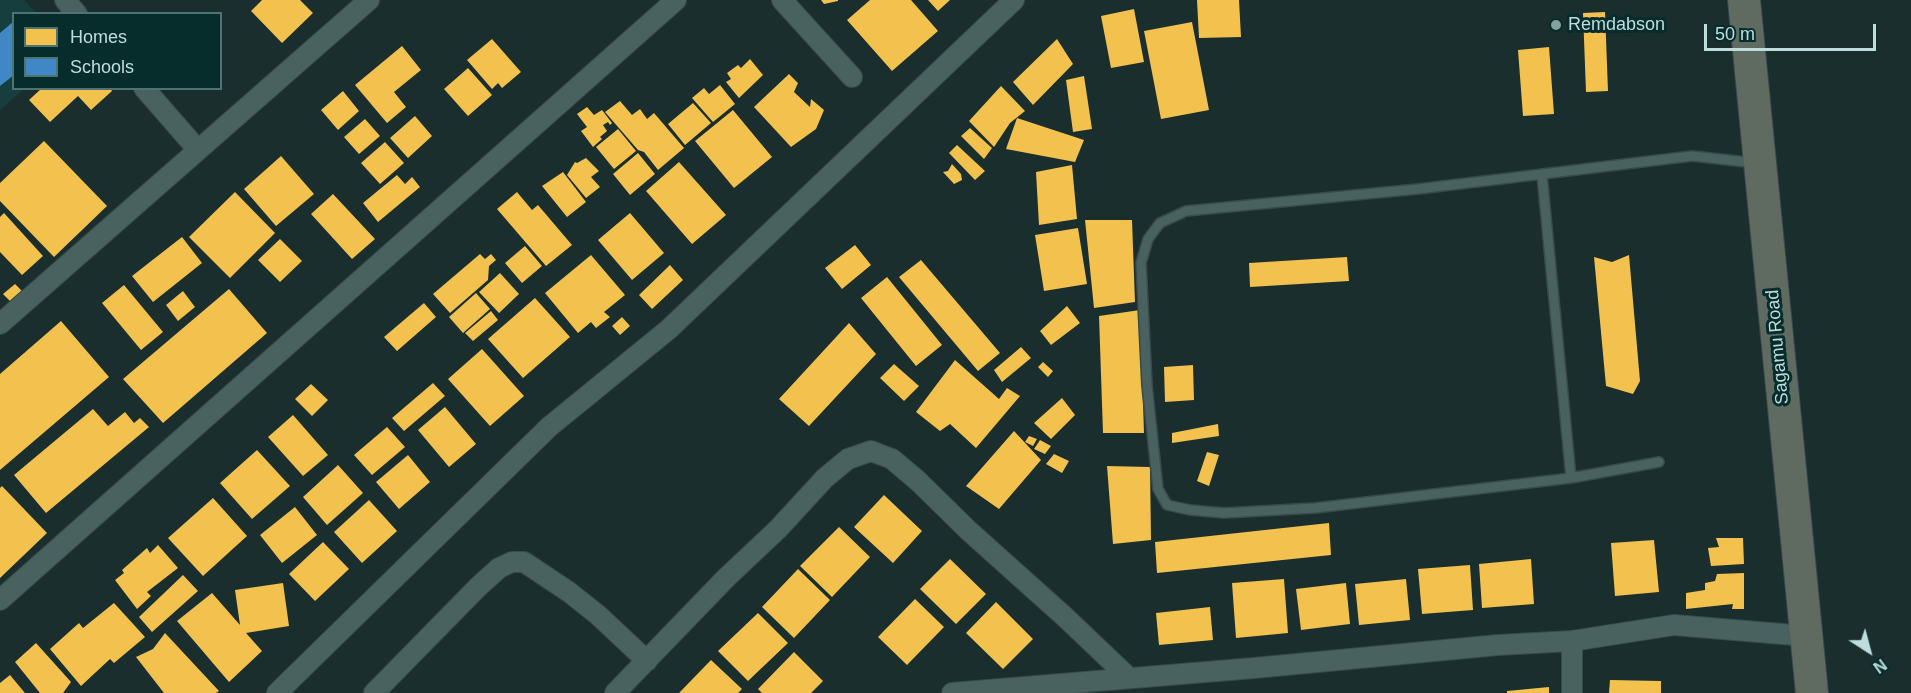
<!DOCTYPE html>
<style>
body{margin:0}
#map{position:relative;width:1911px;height:693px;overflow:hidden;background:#1a2e2e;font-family:Arial,sans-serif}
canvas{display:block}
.legend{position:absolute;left:12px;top:12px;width:210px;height:78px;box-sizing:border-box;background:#062c2c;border:2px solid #4f7372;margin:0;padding:8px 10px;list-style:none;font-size:18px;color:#bddedc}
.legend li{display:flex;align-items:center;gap:12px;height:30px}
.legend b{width:30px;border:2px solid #4f7372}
.north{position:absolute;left:1839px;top:621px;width:60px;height:60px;-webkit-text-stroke:4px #062c2c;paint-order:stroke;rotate:144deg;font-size:16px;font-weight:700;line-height:24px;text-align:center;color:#bddedc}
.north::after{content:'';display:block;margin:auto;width:21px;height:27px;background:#bddedc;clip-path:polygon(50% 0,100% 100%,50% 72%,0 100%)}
.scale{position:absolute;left:1704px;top:24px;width:172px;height:27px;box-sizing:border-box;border:3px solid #bddedc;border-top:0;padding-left:8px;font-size:18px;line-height:21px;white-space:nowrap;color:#bddedc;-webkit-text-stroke:4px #062c2c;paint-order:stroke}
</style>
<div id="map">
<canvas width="1911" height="693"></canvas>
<ul class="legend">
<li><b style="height:16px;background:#f2c14e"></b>Homes</li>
<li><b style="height:16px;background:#3f88c5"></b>Schools</li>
</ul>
<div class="north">N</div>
<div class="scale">50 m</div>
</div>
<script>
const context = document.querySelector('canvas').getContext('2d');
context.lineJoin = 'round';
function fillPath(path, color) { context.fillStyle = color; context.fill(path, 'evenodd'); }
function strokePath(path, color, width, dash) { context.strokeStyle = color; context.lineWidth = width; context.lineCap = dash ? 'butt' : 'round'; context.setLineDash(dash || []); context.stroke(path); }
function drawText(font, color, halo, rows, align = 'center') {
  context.font = font + ' Arial,sans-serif'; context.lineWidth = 6; context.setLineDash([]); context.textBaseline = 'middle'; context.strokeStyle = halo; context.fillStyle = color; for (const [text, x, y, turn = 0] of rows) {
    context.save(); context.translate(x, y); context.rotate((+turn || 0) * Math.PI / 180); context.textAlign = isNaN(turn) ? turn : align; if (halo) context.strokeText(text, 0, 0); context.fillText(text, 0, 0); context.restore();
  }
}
const built = new Path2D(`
 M 0,0 L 24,0 L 36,13 L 14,14 L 14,88 L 24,89 L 0,110 Z`);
const homes = new Path2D(`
 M 262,0 L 300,0 L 313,13 L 282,43 L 251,11 Z
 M 821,0 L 838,0 L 838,1 L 824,4 Z
 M 870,0 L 911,0 L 938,31 L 892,71 L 847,20 Z
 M 928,0 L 950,0 L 938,11 Z
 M 1197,0 L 1239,0 L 1241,37 L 1199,38 Z
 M 1134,9 L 1144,62 L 1111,68 L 1101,16 Z
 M 1605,12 L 1608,91 L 1586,92 L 1583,13 Z
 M 1192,22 L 1209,110 L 1161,119 L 1144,31 Z
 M 492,39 L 521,72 L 502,88 L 498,83 L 492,89 L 467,60 Z
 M 1057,39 L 1073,64 L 1033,105 L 1013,82 Z
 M 402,46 L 421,70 L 394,92 L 406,107 L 387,123 L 355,85 Z
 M 1549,47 L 1554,114 L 1523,116 L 1518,50 Z
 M 750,59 L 763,75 L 739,98 L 726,82 L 731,79 L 727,73 L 738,65 L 741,68 Z
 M 468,68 L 492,95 L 468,116 L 444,89 Z
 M 789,74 L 798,83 L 794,92 L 810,107 L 811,99 L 824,110 L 816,129 L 791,147 L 754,107 Z
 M 1084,76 L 1092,129 L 1073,132 L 1066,80 Z
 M 720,85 L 735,104 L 713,122 L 692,98 L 704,88 L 709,94 Z
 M 1001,86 L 1025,111 L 1010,123 L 994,147 L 969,121 Z
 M 42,88 L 110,88 L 112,91 L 91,110 L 78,96 L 50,122 L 29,100 Z
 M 343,91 L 359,111 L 338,130 L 321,110 Z
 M 620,101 L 632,115 L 640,109 L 647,119 L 654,113 L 684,148 L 658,170 L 644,152 L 638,150 L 605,112 Z
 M 693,103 L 711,123 L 685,145 L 668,124 Z
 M 587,107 L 594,115 L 602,110 L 612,123 L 610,125 L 608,122 L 603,125 L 607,131 L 600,137 L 602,139 L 593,147 L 581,131 L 587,127 L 577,114 Z
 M 733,110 L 772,157 L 734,188 L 695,141 Z
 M 415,116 L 432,136 L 408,158 L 390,138 Z
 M 1017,118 L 1084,140 L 1075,162 L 1006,149 Z
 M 365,119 L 380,136 L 359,154 L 344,137 Z
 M 970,128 L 992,148 L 984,159 L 961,136 Z
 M 618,129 L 636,151 L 614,169 L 596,147 Z
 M 44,141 L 107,206 L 54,257 L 0,201 L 0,183 Z
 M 385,142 L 404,163 L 380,184 L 361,163 Z
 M 957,145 L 985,171 L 975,180 L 949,153 Z
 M 638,153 L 655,174 L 630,195 L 613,174 Z
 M 281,156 L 314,194 L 276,226 L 244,189 Z
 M 586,158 L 599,171 L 591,177 L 600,187 L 586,198 L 567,175 L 575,162 L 577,163 Z
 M 679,162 L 726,215 L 692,244 L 646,191 Z
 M 952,164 L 961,174 L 962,180 L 954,184 L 943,172 L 948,171 Z
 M 1072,165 L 1077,219 L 1039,225 L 1036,172 Z
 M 563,172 L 586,202 L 567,217 L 542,186 Z
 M 397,175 L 405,184 L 412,177 L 420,187 L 378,222 L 363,203 Z
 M 235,192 L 275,233 L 230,278 L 189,237 Z
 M 517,192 L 532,210 L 538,205 L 572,245 L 546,266 L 497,209 Z
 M 333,194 L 375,239 L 352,259 L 311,214 Z
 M 4,213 L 43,256 L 22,275 L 0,252 L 0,217 Z
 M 630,213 L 664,253 L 632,280 L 598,240 Z
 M 1085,220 L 1132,220 L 1135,302 L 1094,308 Z
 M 1078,228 L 1087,284 L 1044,291 L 1035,235 Z
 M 182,237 L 202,263 L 153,302 L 132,276 Z
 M 280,239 L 302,261 L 280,282 L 258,260 Z
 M 855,245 L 871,265 L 842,289 L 825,268 Z
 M 525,246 L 542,266 L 522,283 L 505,263 Z
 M 480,254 L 485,259 L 491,254 L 496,260 L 489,266 L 488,280 L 450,313 L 433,294 Z
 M 591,255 L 625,295 L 604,312 L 610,317 L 596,328 L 591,322 L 578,333 L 545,293 Z
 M 1629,255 L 1640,381 L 1633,394 L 1606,386 L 1594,257 L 1612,262 Z
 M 1347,257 L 1349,281 L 1250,287 L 1249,263 Z
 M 921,260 L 1000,353 L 978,371 L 899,277 Z
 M 670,265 L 683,280 L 652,309 L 639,295 Z
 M 500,273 L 519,294 L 499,313 L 479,292 Z
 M 887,277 L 942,345 L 916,366 L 861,298 Z
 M 15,284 L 23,292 L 12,303 L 3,294 Z
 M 124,285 L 163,332 L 141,350 L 102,303 Z
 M 229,289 L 267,333 L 163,423 L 123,379 Z
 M 183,291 L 195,307 L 178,321 L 166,305 Z
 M 476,293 L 490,309 L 463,333 L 449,317 Z
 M 535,298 L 570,337 L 523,378 L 488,339 Z
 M 424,303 L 436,317 L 397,351 L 384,337 Z
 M 1067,306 L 1080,323 L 1051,345 L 1040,331 Z
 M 1140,310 L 1144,433 L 1103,433 L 1099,316 Z
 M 491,311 L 498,320 L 473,341 L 465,333 Z
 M 622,317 L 630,326 L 620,335 L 612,326 Z
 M 61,321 L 109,377 L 0,470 L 0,374 Z
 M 849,323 L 876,354 L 809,426 L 779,399 Z
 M 1021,347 L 1031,358 L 1002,382 L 994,370 Z
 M 482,349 L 524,396 L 490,426 L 448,379 Z
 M 955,360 L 999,399 L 1007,388 L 1020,396 L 976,448 L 950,424 L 940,431 L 916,412 Z
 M 1043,362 L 1053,371 L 1048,377 L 1038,367 Z
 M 894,364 L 919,386 L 904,401 L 880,378 Z
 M 1193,365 L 1194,400 L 1165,402 L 1164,367 Z
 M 433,383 L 445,396 L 404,431 L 392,418 Z
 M 311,384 L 328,400 L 312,416 L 295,399 Z
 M 1062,398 L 1075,415 L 1051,439 L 1034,423 Z
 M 445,407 L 476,444 L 449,467 L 418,430 Z
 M 93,409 L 108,426 L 125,412 L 134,423 L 140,418 L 149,427 L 46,513 L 14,475 Z
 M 293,415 L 328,455 L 303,476 L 268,437 Z
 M 1218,424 L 1219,436 L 1172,443 L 1172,433 Z
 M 387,427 L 405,447 L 372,475 L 354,455 Z
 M 1014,431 L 1041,460 L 999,509 L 966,486 Z
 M 1029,436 L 1037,439 L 1033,446 L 1025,442 Z
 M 1040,440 L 1051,446 L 1045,454 L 1034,449 Z
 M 257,450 L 290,486 L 252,519 L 220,483 Z
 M 1207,452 L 1219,455 L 1209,486 L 1197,481 Z
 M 1054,454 L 1069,461 L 1062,473 L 1046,464 Z
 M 408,455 L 430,482 L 399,509 L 376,482 Z
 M 338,465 L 363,493 L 327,525 L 303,497 Z
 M 1107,466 L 1150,467 L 1151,540 L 1113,544 Z
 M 2,486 L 47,533 L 0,578 L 0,488 Z
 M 884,495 L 922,531 L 893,563 L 854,527 Z
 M 213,498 L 247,536 L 203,576 L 168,538 Z
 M 369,500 L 397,531 L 362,563 L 334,532 Z
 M 295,507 L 317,535 L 282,563 L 260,535 Z
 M 1329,523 L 1331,555 L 1157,573 L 1155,542 Z
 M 839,527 L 870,557 L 832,597 L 800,566 Z
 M 1716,538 L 1743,538 L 1744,564 L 1711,566 L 1708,548 L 1719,547 Z
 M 1654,540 L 1659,592 L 1615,596 L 1611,543 Z
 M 323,542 L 349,569 L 315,601 L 289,574 Z
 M 158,545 L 178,568 L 147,592 L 151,596 L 137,609 L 115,580 L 124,573 L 122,570 L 147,548 L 150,553 Z
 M 950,559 L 986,594 L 956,624 L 920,589 Z
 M 1531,559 L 1534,604 L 1482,608 L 1479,564 Z
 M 1470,565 L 1473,610 L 1422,614 L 1418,569 Z
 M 798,569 L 830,600 L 794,638 L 762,607 Z
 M 1744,573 L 1744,609 L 1732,609 L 1733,604 L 1686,609 L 1686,593 L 1705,590 L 1705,583 L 1715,581 L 1717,574 Z
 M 183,575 L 198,591 L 152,632 L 139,617 Z
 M 1284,579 L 1288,633 L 1236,638 L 1232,583 Z
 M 1406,579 L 1410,620 L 1359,625 L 1355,584 Z
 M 283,583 L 289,626 L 246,633 L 262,651 L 229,682 L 177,621 L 212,593 L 240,625 L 235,590 Z
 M 1346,583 L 1350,624 L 1301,630 L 1296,589 Z
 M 915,599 L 944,627 L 907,665 L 878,637 Z
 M 996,602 L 1033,639 L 1003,669 L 966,633 Z
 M 114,603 L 145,637 L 114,663 L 110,659 L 81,686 L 50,649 L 79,623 L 83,628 Z
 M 1210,607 L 1213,640 L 1159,645 L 1156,613 Z
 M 758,613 L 788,643 L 748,681 L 718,651 Z
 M 165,633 L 219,691 L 216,693 L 164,693 L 136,657 L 153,649 Z
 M 36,643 L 71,682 L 63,693 L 40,693 L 15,662 Z
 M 794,652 L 823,681 L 811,693 L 762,693 L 758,689 Z
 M 711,660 L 742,689 L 738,693 L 679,693 Z
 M 10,675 L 25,693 L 0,693 L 0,683 Z
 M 1610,680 L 1661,681 L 1661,693 L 1609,693 Z
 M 1549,687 L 1549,693 L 1507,693 L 1507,691 Z`);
const schools = new Path2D(`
 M 14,21 L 14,75 L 0,86 L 0,33 Z`);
const service = new Path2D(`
 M 1542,175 L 1571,478
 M 1659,462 L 1571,478 L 1315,508 L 1224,513 L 1190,510 L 1167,505 L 1158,489 L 1147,385 L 1141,263 L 1148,239 L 1160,223 L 1186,211 L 1418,189 L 1692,156 L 1756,163`);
const minor = new Path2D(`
 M 65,0 L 77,14
 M 782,0 L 852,77
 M 144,88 L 198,150
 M 0,324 L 369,0
 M 0,600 L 676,0
 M 1572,641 L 1572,693
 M 277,693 L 549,427 L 669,329 L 1014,0
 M 374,693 L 478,587 L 499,568 L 512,562 L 524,562 L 569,592 L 598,615 L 647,661
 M 615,693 L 726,578 L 778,529 L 825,478 L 848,459 L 871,451 L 892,459 L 918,481 L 969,531 L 1065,617 L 1128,677
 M 952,693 L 1254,668 L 1498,645 L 1572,641 L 1674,625 L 1806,636`);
const trunk = new Path2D(`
 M 1744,0 L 1812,693`);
const markers = [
 [1556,25,6,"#84a09f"]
];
const poiNames = [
 ["Remdabson",1568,25]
];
const streetNames = [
 ["Sagamu Road",1778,347,-95]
];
fillPath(built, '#163e3e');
fillPath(homes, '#f2c14e');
fillPath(schools, '#3f88c5');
strokePath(service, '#384a49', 12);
strokePath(minor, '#384a49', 22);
strokePath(trunk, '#384a49', 34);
strokePath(service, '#496260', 9);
strokePath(minor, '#496260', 20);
strokePath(trunk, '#5f6a60', 32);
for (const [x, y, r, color] of markers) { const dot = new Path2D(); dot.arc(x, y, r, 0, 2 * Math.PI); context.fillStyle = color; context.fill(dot); strokePath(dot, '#062c2c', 2); }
drawText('18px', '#bddedc', '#062c2c', poiNames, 'left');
drawText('18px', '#bddedc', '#062c2c', streetNames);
</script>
